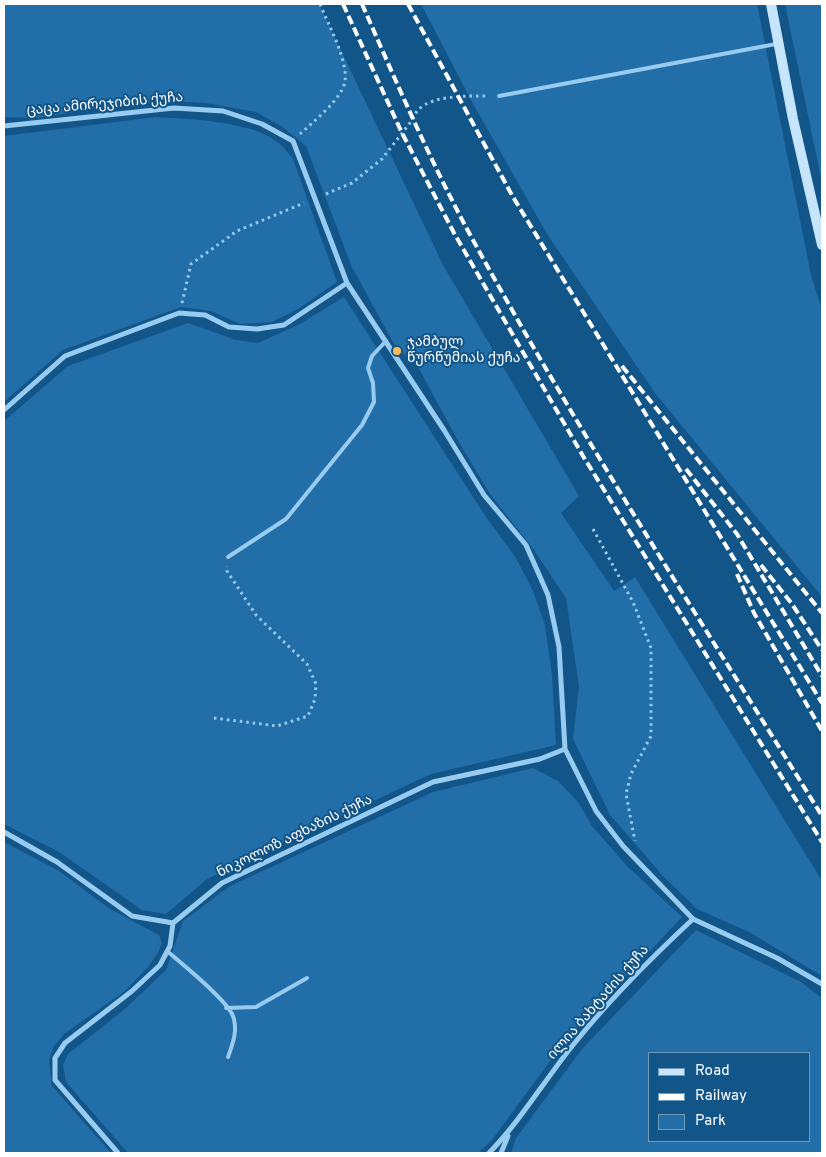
<!DOCTYPE html>
<meta charset="utf-8">
<style>
body{margin:0}
#map{position:relative;width:826px;height:1157px;overflow:hidden;background:#125589;font-family:Overpass,sans-serif}
canvas{display:block}
.frame{position:absolute;inset:0;border:5px solid #fff;pointer-events:none}
.legend{position:absolute;left:648px;top:1052px;width:162px;height:90px;box-sizing:border-box;background:#125589;border:1px solid #7199b8;margin:0;padding:6px 9px;list-style:none;font-size:15px;color:#fff}
.legend li{display:flex;align-items:center;gap:10px;height:25px}
.legend b{width:25px;border:1px solid #7199b8}
</style>
<div id="map">
<canvas width="826" height="1157"></canvas>
<div class="frame"></div>
<ul class="legend">
<li><b style="height:6px;background:#c6e4fb"></b>Road</li>
<li><b style="height:6px;background:#fff"></b>Railway</li>
<li><b style="height:14px;background:#216ea8"></b>Park</li>
</ul>
</div>
<script>
const context = document.querySelector('canvas').getContext('2d');
context.lineJoin = 'round';
function fillPath(path, color) { context.fillStyle = color; context.fill(path, 'evenodd'); }
function strokePath(path, color, width, dash) { context.strokeStyle = color; context.lineWidth = width; context.lineCap = dash ? 'butt' : 'round'; context.setLineDash(dash || []); context.stroke(path); }
function drawText(font, color, halo, rows, align = 'center') {
  context.font = font + ' Overpass,"Noto Sans Georgian",sans-serif'; context.lineWidth = 4; context.setLineDash([]); context.textBaseline = 'middle'; context.strokeStyle = halo; context.fillStyle = color; for (const [text, x, y, turn = 0] of rows) {
    context.save(); context.translate(x, y); context.rotate((+turn || 0) * Math.PI / 180); context.textAlign = isNaN(turn) ? turn : align; if (halo) context.strokeText(text, 0, 0); context.fillText(text, 0, 0); context.restore();
  }
}
const green = new Path2D(`
 M 4,4 L 319,4 L 443,265 L 579,496 L 561,513 L 614,591 L 635,577 L 822,881 L 822,976 L 749,932 L 697,909 L 663,876 L 610,815 L 573,739 L 579,687 L 566,598 L 534,550 L 490,494 L 457,439 L 418,367 L 395,346 L 351,265 L 306,146 L 281,126 L 256,112 L 206,103 L 170,101 L 125,104 L 37,118 L 4,117 Z
 M 421,4 L 757,4 L 811,275 L 822,310 L 822,597 L 655,393 L 547,234 L 471,100 Z
 M 785,4 L 822,4 L 822,183 Z
 M 156,117 C 189,119 255,121 280,144 C 285,148 289,154 293,159 L 337,282 L 298,309 L 272,322 L 240,324 L 211,311 L 181,307 L 63,350 L 4,402 L 4,136 Z
 M 344,297 L 486,517 L 516,558 L 533,591 L 545,625 L 552,675 L 556,745 L 431,774 L 207,879 L 166,914 L 142,910 L 59,852 L 4,824 L 4,421 L 68,366 L 188,323 L 236,340 L 258,343 L 300,324 Z
 M 533,768 L 558,781 L 578,802 L 592,826 L 627,866 L 682,917 L 562,1045 L 492,1140 L 478,1153 L 128,1153 L 66,1082 L 63,1065 L 68,1054 L 126,1008 L 166,970 L 183,921 L 230,886 L 433,792 Z
 M 4,842 L 59,871 L 110,909 L 159,935 L 162,943 L 158,953 L 148,967 L 125,991 L 64,1034 L 54,1046 L 49,1059 L 52,1086 L 111,1153 L 4,1153 Z
 M 696,930 L 801,982 L 822,998 L 822,1153 L 511,1153 L 516,1138 L 582,1049 ZM 650,1053 L 810,1053 L 810,1141 L 650,1141 Z`);
const path = new Path2D(`
 M 300,134 C 313,122 343,98 345,81 C 348,60 328,24 320,4
 M 326,194 L 352,183 L 382,159 L 413,119 C 420,94 467,96 488,96
 M 182,303 L 191,264 L 237,231 L 304,203
 M 593,529 L 633,602 L 651,648 L 651,736 L 631,774 L 626,794 L 635,841
 M 214,718 L 277,726 L 308,716 L 315,699 L 316,684 L 307,664 L 256,615 L 227,571 L 227,566`);
const service = new Path2D(`
 M 499,96 L 776,44
 M 228,557 L 286,519 L 362,425 L 374,402 L 373,383 L 368,368 L 372,356 L 386,341
 M 167,951 C 182,964 227,1000 233,1016 C 238,1030 233,1043 228,1057
 M 226,1008 L 256,1007 L 307,978`);
const minor = new Path2D(`
 M 4,126 L 174,108 L 223,111 L 262,124 L 293,141 L 347,283 L 444,430 L 484,495 L 526,545 L 548,595 L 559,647 L 565,749 L 596,811 L 623,846 L 693,919 L 777,958 L 822,984
 M 4,410 L 65,356 L 179,313 L 205,315 L 229,327 L 257,329 L 284,325 L 347,283
 M 4,832 L 57,862 L 132,916 L 173,923 L 222,883 L 433,782 L 540,759 L 565,749
 M 118,1153 L 55,1080 L 55,1058 L 65,1043 L 132,991 L 160,965 L 170,946 L 173,923
 M 489,1153 C 521,1120 544,1081 573,1045 C 609,1000 651,958 693,919
 M 501,1153 L 508,1136`);
const secondary = new Path2D(`
 M 771,4 L 793,119 L 822,245`);
const rail = new Path2D(`
 M 343,4 L 401,131 L 454,233 L 583,456 L 822,842
 M 362,4 C 395,79 428,156 467,229 C 576,430 702,622 822,816
 M 408,4 L 513,197 L 822,703
 M 622,366 L 822,613
 M 686,469 L 737,534 L 822,676
 M 761,565 L 792,604 L 822,650
 M 737,574 L 754,613 L 822,731`);
const markers = [
 [397,351,5,"#ffb957"]
];
const streetNames = [
 ["ცაცა ამირეჯიბის ქუჩა",105,105,-5],
 ["ნიკოლოზ აფხაზის ქუჩა",295,837,-26],
 ["ილია ბახტაძის ქუჩა",599,1003,-49]
];
const poiNames = [
 ["ჯამბულ",407,343],
 ["წურწუმიას ქუჩა",407,359]
];
fillPath(green, '#216ea8');
strokePath(path, '#98cbf0', 3, [2.5, 4]);
strokePath(service, '#98cbf0', 4);
strokePath(minor, '#98cbf0', 5);
strokePath(secondary, '#c6e4fb', 10);
strokePath(rail, '#fff', 4, [9, 4]);
for (const [x, y, r, color] of markers) { const dot = new Path2D(); dot.arc(x, y, r, 0, 2 * Math.PI); context.fillStyle = color; context.fill(dot); strokePath(dot, '#125589', 2); }
drawText('14px', '#fff', '#125589', streetNames);
drawText('14px', '#fff', '#125589', poiNames, 'left');
</script>
